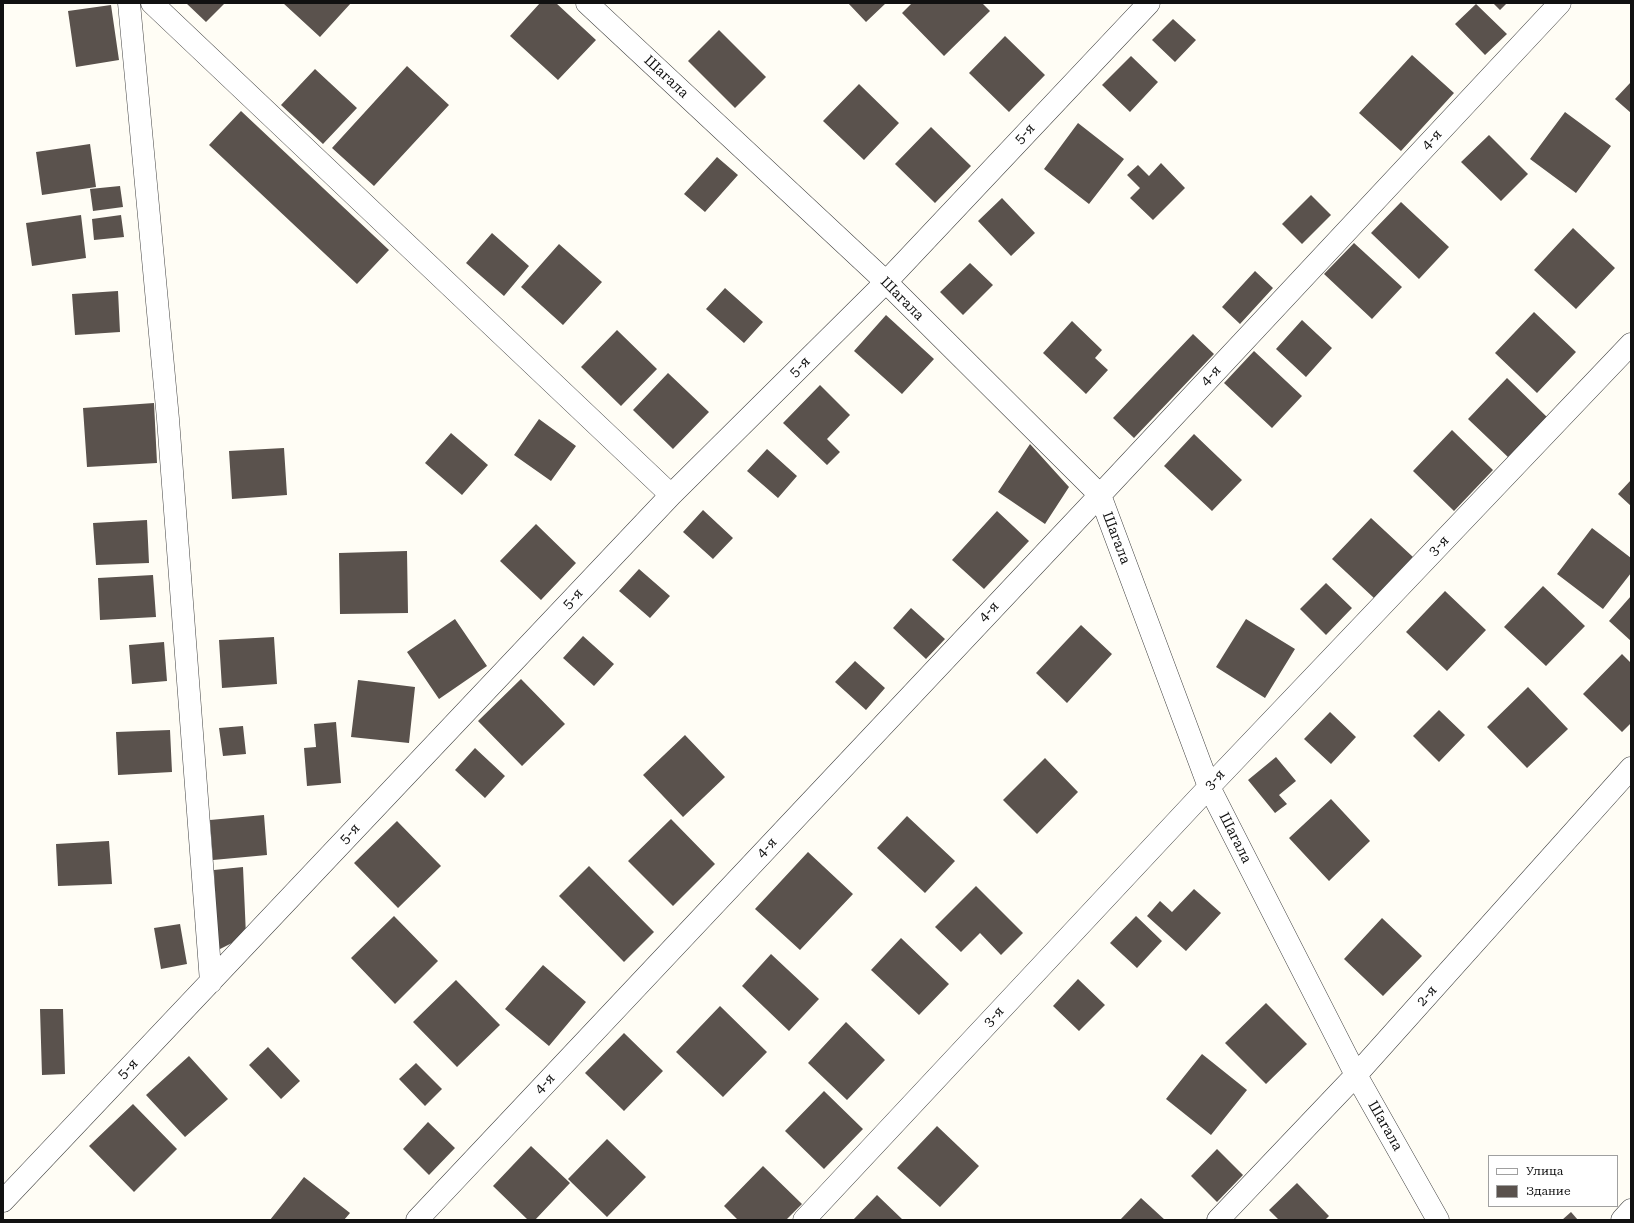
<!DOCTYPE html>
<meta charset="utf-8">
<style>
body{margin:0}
#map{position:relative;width:1634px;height:1223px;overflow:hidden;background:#fffdf5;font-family:"Roboto Serif",serif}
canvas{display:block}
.frame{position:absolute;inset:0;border:4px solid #111;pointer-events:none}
.legend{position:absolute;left:1488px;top:1155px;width:130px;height:52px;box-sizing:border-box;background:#fff;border:1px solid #a0a0a0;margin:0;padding:5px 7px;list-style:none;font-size:12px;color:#111}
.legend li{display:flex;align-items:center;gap:8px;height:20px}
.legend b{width:20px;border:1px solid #a0a0a0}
</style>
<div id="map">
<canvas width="1634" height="1223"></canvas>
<div class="frame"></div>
<ul class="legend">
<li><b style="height:5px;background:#fff"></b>Улица</li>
<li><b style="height:11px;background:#5a524d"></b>Здание</li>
</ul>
</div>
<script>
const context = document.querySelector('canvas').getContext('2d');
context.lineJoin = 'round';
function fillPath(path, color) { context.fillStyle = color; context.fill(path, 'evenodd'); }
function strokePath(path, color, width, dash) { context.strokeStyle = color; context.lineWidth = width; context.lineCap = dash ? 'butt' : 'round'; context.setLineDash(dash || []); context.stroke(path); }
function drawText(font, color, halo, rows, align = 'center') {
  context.font = font + ' "Roboto Serif",serif'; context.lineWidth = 4; context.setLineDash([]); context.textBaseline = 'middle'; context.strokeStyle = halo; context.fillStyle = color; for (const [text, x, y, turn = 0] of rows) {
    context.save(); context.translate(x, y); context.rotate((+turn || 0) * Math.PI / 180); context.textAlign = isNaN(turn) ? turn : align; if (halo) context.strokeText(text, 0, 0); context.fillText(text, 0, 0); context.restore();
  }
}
const building = new Path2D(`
 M 186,3 L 225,3 L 206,22 Z
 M 283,3 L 351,3 L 320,37 Z
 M 540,3 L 556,3 L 596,40 L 558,80 L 510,36 Z
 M 848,3 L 886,3 L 866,22 Z
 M 912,3 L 982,3 L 990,11 L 944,56 L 902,13 Z
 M 1493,3 L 1507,3 L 1500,10 Z
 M 1476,4 L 1507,34 L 1485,55 L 1455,24 Z
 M 111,5 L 119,60 L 76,67 L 68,11 Z
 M 1173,19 L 1196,40 L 1175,62 L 1152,40 Z
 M 719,30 L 766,77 L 735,108 L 688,61 Z
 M 1005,36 L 1045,75 L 1009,112 L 969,73 Z
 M 1412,55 L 1454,93 L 1401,151 L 1359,113 Z
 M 1131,56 L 1158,82 L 1130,112 L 1102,85 Z
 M 407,66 L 449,105 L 374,186 L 332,148 Z
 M 315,69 L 357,108 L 323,144 L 281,105 Z
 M 1631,82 L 1631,113 L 1615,99 Z
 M 859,84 L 899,123 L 864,160 L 823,121 Z
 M 241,111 L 389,250 L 357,284 L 209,145 Z
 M 1565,112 L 1611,146 L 1576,193 L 1530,159 Z
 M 1078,123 L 1124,159 L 1089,204 L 1044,169 Z
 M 931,127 L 971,166 L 935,203 L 895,164 Z
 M 1489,135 L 1528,174 L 1501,201 L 1461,162 Z
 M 90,144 L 96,187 L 42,195 L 36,152 Z
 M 717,157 L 738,175 L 705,212 L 684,194 Z
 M 1161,163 L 1185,188 L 1153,220 L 1130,198 L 1140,188 L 1127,175 L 1138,165 L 1149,176 Z
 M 120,186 L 123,207 L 93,211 L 90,189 Z
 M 1311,195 L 1331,215 L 1302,244 L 1282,224 Z
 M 1002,198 L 1035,233 L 1011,256 L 978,221 Z
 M 1401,202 L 1449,247 L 1419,279 L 1371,233 Z
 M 81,215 L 86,258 L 32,266 L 26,223 Z
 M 121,215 L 124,237 L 94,240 L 92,219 Z
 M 1573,228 L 1615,268 L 1576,309 L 1534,270 Z
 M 492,233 L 529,266 L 504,296 L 466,263 Z
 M 1354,243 L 1402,287 L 1372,319 L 1324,274 Z
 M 559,244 L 602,282 L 563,325 L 521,287 Z
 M 970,263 L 993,285 L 963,315 L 940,292 Z
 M 1255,271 L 1273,288 L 1240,324 L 1222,307 Z
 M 725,288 L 763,322 L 744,343 L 706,309 Z
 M 118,291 L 120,332 L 75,335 L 72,294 Z
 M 1534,312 L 1576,352 L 1537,393 L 1495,353 Z
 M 886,315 L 934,359 L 902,394 L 854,351 Z
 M 1302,320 L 1332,348 L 1306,377 L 1276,349 Z
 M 1072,321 L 1102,350 L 1095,358 L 1108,370 L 1086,394 L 1043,353 Z
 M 617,330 L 657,369 L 621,406 L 581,367 Z
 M 1193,334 L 1214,354 L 1134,438 L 1113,418 Z
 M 1254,351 L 1302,396 L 1272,428 L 1224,383 Z
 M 668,373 L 709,412 L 673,449 L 633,410 Z
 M 1507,378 L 1548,418 L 1509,458 L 1468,419 Z
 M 820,385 L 850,415 L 827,439 L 840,452 L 827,465 L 783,423 Z
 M 154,403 L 157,463 L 87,467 L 83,408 Z
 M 539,419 L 576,446 L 551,481 L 514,455 Z
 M 1452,430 L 1493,470 L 1454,511 L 1413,471 Z
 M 451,433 L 488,465 L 462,495 L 425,463 Z
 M 1194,434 L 1242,480 L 1212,511 L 1164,466 Z
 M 1030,444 L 1069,487 L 1045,524 L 998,492 Z
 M 284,448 L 287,495 L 232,499 L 229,451 Z
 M 767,449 L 797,476 L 778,498 L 747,471 Z
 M 1631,480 L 1631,506 L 1618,494 Z
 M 703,510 L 733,538 L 713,559 L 683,532 Z
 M 997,511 L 1029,541 L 984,589 L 952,560 Z
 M 1371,518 L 1413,557 L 1374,598 L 1332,559 Z
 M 147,520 L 149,563 L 96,565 L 93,523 Z
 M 536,524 L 576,563 L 541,600 L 500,561 Z
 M 1592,528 L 1631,558 L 1631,573 L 1603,609 L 1557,574 Z
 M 407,551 L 408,613 L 340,614 L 339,553 Z
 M 639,569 L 670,596 L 650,618 L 619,591 Z
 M 153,575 L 156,617 L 100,620 L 98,578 Z
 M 1326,583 L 1352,608 L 1326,635 L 1300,609 Z
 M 1543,586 L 1585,626 L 1546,666 L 1504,627 Z
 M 1445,591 L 1486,630 L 1447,671 L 1406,632 Z
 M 1631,596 L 1631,641 L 1609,621 Z
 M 911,608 L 945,639 L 926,659 L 893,628 Z
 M 455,619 L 487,666 L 439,699 L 407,652 Z
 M 1246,619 L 1295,649 L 1265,698 L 1216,667 Z
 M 1081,625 L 1112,654 L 1067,703 L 1036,673 Z
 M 583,636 L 614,664 L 594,686 L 563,658 Z
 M 274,637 L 277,684 L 222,688 L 219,640 Z
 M 164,642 L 167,681 L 132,684 L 129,645 Z
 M 1622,654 L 1631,663 L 1631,723 L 1622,732 L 1583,694 Z
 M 855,661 L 885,688 L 866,710 L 835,682 Z
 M 521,679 L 565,724 L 522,766 L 478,721 Z
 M 358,680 L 415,687 L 409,743 L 351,737 Z
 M 1528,687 L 1568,729 L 1527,768 L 1487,727 Z
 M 1439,710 L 1465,735 L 1439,762 L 1413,736 Z
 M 1330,712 L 1356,737 L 1331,764 L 1304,739 Z
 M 336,722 L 341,783 L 307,786 L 304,748 L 316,747 L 314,724 Z
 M 243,726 L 246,754 L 223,756 L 219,728 Z
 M 170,730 L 172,772 L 118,775 L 116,732 Z
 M 685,735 L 725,777 L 683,817 L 643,775 Z
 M 475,748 L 505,776 L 485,798 L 455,770 Z
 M 1276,757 L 1296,781 L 1279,795 L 1287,804 L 1275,813 L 1248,780 Z
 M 1045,758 L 1078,792 L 1037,834 L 1003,800 Z
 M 1331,799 L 1370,841 L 1329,881 L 1289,838 Z
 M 264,815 L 267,855 L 213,860 L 210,820 Z
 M 907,816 L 955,861 L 925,893 L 877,848 Z
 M 671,819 L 715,864 L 673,906 L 628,861 Z
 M 397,821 L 441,866 L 398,908 L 354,863 Z
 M 109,841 L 112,884 L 58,886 L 56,844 Z
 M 808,852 L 853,894 L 800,950 L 755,909 Z
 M 589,866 L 654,932 L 624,962 L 559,896 Z
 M 243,867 L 246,936 L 218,950 L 214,870 Z
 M 976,886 L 1023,933 L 1001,955 L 980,933 L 961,952 L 935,927 Z
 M 1194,889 L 1221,913 L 1186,951 L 1147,916 L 1160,901 L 1172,912 Z
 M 394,916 L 438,961 L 395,1004 L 351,958 Z
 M 1136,916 L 1162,941 L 1137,968 L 1110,943 Z
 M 1382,918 L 1422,956 L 1383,996 L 1344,959 Z
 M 180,924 L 187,964 L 161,969 L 154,928 Z
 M 901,938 L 949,984 L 919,1015 L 871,970 Z
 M 771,954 L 819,999 L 789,1031 L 742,986 Z
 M 543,965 L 586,1002 L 549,1046 L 505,1009 Z
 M 1078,979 L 1105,1005 L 1079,1031 L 1053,1006 Z
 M 456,980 L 500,1025 L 457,1067 L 413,1022 Z
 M 1266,1003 L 1307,1044 L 1266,1084 L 1225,1043 Z
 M 720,1006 L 767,1052 L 723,1097 L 676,1052 Z
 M 40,1009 L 63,1009 L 65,1074 L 42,1075 Z
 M 846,1022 L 885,1060 L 847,1100 L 808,1063 Z
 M 624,1033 L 663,1071 L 624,1111 L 585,1073 Z
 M 268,1047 L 300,1081 L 281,1099 L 249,1065 Z
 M 1202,1054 L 1247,1090 L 1211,1135 L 1166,1099 Z
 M 189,1056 L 228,1099 L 185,1137 L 146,1095 Z
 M 416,1063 L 442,1089 L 425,1106 L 399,1079 Z
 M 824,1091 L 863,1129 L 824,1169 L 785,1131 Z
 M 133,1104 L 177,1149 L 134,1192 L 89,1146 Z
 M 428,1122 L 455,1148 L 429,1175 L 403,1149 Z
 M 937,1126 L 979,1166 L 940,1207 L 897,1168 Z
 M 607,1139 L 646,1177 L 607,1217 L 568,1179 Z
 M 531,1146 L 570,1183 L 535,1220 L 528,1220 L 493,1186 Z
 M 1217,1149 L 1243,1175 L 1217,1202 L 1191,1176 Z
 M 763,1166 L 802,1204 L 786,1220 L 738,1220 L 724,1206 Z
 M 304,1177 L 350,1213 L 344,1220 L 270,1220 Z
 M 1297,1183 L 1329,1216 L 1325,1220 L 1279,1220 L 1269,1210 Z
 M 877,1195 L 903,1220 L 853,1220 Z
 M 1141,1198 L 1165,1220 L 1120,1220 Z
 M 1571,1212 L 1578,1220 L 1562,1220 Z`);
const minor = new Path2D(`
 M 129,3 L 168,419 L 211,982
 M 152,3 L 671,495
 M 587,3 L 886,282 L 1100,495 L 1209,787 L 1356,1075 L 1438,1220
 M 3,1201 L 671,495 L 886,282 L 1149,3
 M 417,1220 L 1100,495 L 1560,3
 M 804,1220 L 1209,787 L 1631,344
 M 1218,1220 L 1356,1075 L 1631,768
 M 1622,1220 L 1631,1210`);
const streetNames = [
 ["Шагала",666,77,43],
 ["5-я",1025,134,-47],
 ["4-я",1432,140,-47],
 ["Шагала",902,299,45],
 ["5-я",800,367,-45],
 ["4-я",1211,376,-47],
 ["Шагала",1116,538,69],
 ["3-я",1439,546,-46],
 ["5-я",573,599,-47],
 ["4-я",989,612,-47],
 ["3-я",1215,780,-47],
 ["5-я",350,834,-47],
 ["Шагала",1235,838,63],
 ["4-я",767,848,-47],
 ["2-я",1427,996,-48],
 ["3-я",994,1017,-47],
 ["5-я",128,1069,-46],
 ["4-я",545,1084,-47],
 ["Шагала",1385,1126,60]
];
fillPath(building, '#5a524d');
strokePath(minor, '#444', 23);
strokePath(minor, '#fff', 22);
drawText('14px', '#111', '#fff', streetNames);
</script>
